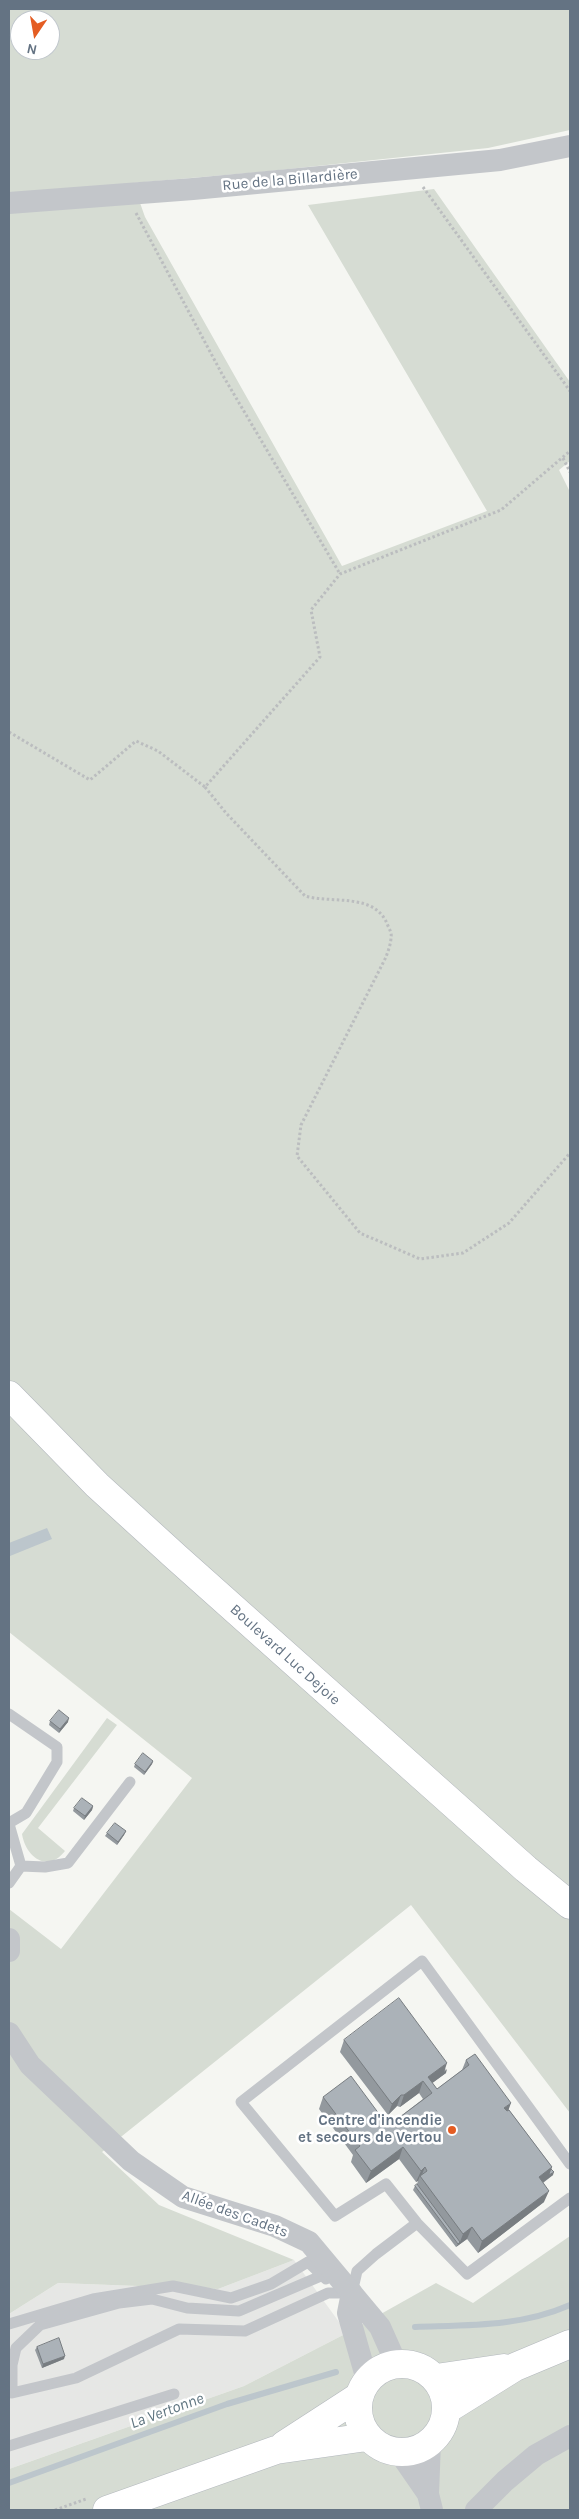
<!DOCTYPE html>
<meta charset="utf-8">
<style>
body{margin:0}
#map{position:relative;width:579px;height:2519px;overflow:hidden;background:#f5f6f2;font-family:Karla,sans-serif}
canvas{display:block}
.frame{position:absolute;inset:0;border:10px solid #647383;pointer-events:none}
.north{position:absolute;left:10px;top:10px;width:50px;height:50px;box-sizing:border-box;background:#fff;border:1px solid #c1c7cd;border-radius:50%;rotate:192deg;font-size:14px;font-weight:700;line-height:20px;text-align:center;color:#647383}
.north::after{content:'';display:block;margin:auto;width:18px;height:22px;background:#e45d23;clip-path:polygon(50% 0,100% 100%,50% 72%,0 100%)}
</style>
<div id="map">
<canvas width="579" height="2519"></canvas>
<div class="frame"></div>
<div class="north">N</div>
</div>
<script>
const context = document.querySelector('canvas').getContext('2d');
context.lineJoin = 'round';
function fillPath(path, color) { context.fillStyle = color; context.fill(path, 'evenodd'); }
function strokePath(path, color, width, dash) { context.strokeStyle = color; context.lineWidth = width; context.lineCap = dash ? 'butt' : 'round'; context.setLineDash(dash || []); context.stroke(path); }
function drawText(font, color, halo, rows, align = 'center') {
  context.font = font + ' Karla,sans-serif'; context.lineWidth = 5; context.setLineDash([]); context.textBaseline = 'middle'; context.strokeStyle = halo; context.fillStyle = color; for (const [text, x, y, turn = 0] of rows) {
    context.save(); context.translate(x, y); context.rotate((+turn || 0) * Math.PI / 180); context.textAlign = isNaN(turn) ? turn : align; if (halo) context.strokeText(text, 0, 0); context.fillText(text, 0, 0); context.restore();
  }
}
const built = new Path2D(`
 M 294,2260 L 347,2333 L 244,2386 L 9,2469 L 9,2314 L 58,2283 L 218,2289 Z`);
const green = new Path2D(`
 M 9,9 L 570,9 L 570,130 L 488,148 L 260,172 L 133,183 L 145,217 L 342,566 L 487,511 L 308,205 L 434,189 L 570,382 L 570,461 L 559,470 L 570,492 L 570,2113 L 411,1905 L 102,2152 L 159,2205 L 294,2260 L 218,2289 L 58,2283 L 9,2314 L 9,1909 L 61,1949 L 192,1778 L 9,1632 ZM 20,20 L 50,20 L 50,50 L 20,50 Z
 M 107,1718 L 117,1725 L 38,1828 L 65,1851 C 48,1873 26,1858 22,1834 Z
 M 570,2236 L 570,2510 L 9,2510 L 9,2469 L 244,2386 L 347,2333 L 436,2283 L 473,2303 Z`);
const water = new Path2D(`
 M 47,1528 L 52,1539 L 10,1556 L 9,1543 Z`);
const stream = new Path2D(`
 M 415,2327 C 469,2325 520,2327 570,2305
 M 9,2483 L 227,2404 L 336,2372`);
const path = new Path2D(`
 M 423,187 L 570,391
 M 136,213 L 222,374 L 340,574
 M 563,458 L 570,472
 M 9,732 L 90,780 L 136,741 L 158,751 L 205,787 L 320,657 L 311,610 L 340,574 L 501,510 L 570,451
 M 205,787 L 226,813 L 305,896 C 333,904 376,892 388,926 C 390,930 392,934 391,937 C 391,944 388,951 386,957 L 301,1125 L 297,1156 L 360,1233 L 420,1259 L 463,1253 L 509,1223 L 570,1153
 M 55,2510 L 86,2499`);
const lane = new Path2D(`
 M 9,1714 L 57,1747 L 57,1762 L 26,1813 L 9,1823
 M 9,1824 L 21,1866 L 9,1883
 M 21,1866 L 45,1867 L 68,1863 L 130,1782
 M 570,2164 L 422,1961 L 241,2102 L 335,2216 L 386,2184 L 417,2223 L 467,2274 L 570,2198
 M 321,2276 L 239,2311 L 187,2308 L 152,2299 L 119,2303 L 40,2325 L 16,2348 L 12,2365 L 12,2393 L 76,2378 L 179,2329 L 245,2331 L 328,2293 L 352,2293
 M 352,2293 L 357,2271 L 376,2254 L 417,2223
 M 9,2324 L 93,2299 L 173,2286 L 231,2298 L 271,2284 L 308,2262 L 326,2279
 M 9,2446 L 174,2394`);
const street = new Path2D(`
 M 9,203 L 193,189 L 500,160 L 570,146
 M 9,1939 L 9,1951
 M 9,2033 L 30,2065 L 131,2161 L 183,2197 L 275,2226 L 309,2242 L 380,2327 L 396,2363
 M 352,2293 L 348,2313 L 367,2380
 M 399,2452 L 428,2494 L 432,2510
 M 428,2494 L 430,2442
 M 476,2510 L 505,2481 L 536,2455 L 570,2436`);
const secondary = new Path2D(`
 M 9,1395 L 97,1485 L 176,1557 L 526,1869 L 570,1905
 M358 2408a44 44 0 1 1 88 0a44 44 0 1 1-88 0Z
 M 436,2378 L 504,2368
 M 446,2410 L 515,2367 L 570,2344
 M 284,2445 L 358,2397
 M 107,2510 L 276,2450 L 367,2437`);
const wall = new Path2D(`
 M 50,1721 L 68,1722 L 59,1733 L 49,1725 Z
 M 153,1761 L 152,1764 L 144,1775 L 134,1767 L 135,1764 Z
 M 93,1806 L 92,1810 L 84,1820 L 73,1811 L 74,1808 Z
 M 126,1831 L 124,1835 L 117,1845 L 105,1836 L 107,1833 Z
 M 344,2040 L 445,2067 L 446,2073 L 432,2083 L 437,2089 L 462,2070 L 466,2060 L 509,2110 L 552,2167 L 551,2169 L 553,2175 L 543,2183 L 544,2202 L 478,2253 L 467,2239 L 456,2247 L 413,2190 L 415,2186 L 417,2184 L 418,2181 L 416,2182 L 399,2159 L 366,2183 L 351,2162 L 353,2155 L 319,2109 L 323,2097 L 388,2126 L 423,2099 L 419,2093 L 400,2107 L 397,2106 L 388,2115 L 340,2052 Z
 M 37,2347 L 64,2359 L 42,2368 L 35,2350 Z`);
const shadedWall = new Path2D(`
 M 69,1718 L 68,1722 L 59,1733 L 60,1729 Z
 M 153,1761 L 152,1764 L 144,1775 L 145,1772 Z
 M 93,1806 L 92,1810 L 84,1820 L 85,1816 Z
 M 126,1831 L 124,1835 L 117,1845 L 118,1842 Z
 M 447,2063 L 444,2072 L 447,2069 L 446,2073 L 427,2087 L 428,2077 Z
 M 423,2081 L 419,2093 L 400,2107 L 404,2095 Z
 M 401,2095 L 397,2106 L 388,2115 L 392,2104 Z
 M 511,2103 L 507,2114 L 504,2108 Z
 M 403,2147 L 399,2159 L 366,2183 L 371,2171 Z
 M 425,2167 L 421,2177 L 420,2176 L 418,2181 L 416,2182 L 421,2171 Z
 M 552,2167 L 549,2175 L 554,2172 L 553,2175 L 534,2189 L 539,2177 Z
 M 549,2191 L 544,2202 L 478,2253 L 482,2241 Z
 M 472,2227 L 467,2239 L 456,2247 L 458,2244 L 460,2242 L 463,2234 Z
 M 65,2356 L 64,2359 L 42,2368 L 43,2364 Z`);
const building = new Path2D(`
 M 59,1710 L 69,1718 L 60,1729 L 50,1721 Z
 M 143,1753 L 153,1761 L 145,1772 L 135,1764 Z
 M 82,1798 L 93,1806 L 85,1816 L 74,1808 Z
 M 115,1823 L 126,1831 L 118,1842 L 107,1833 Z
 M 399,1998 L 447,2063 L 428,2077 L 437,2089 L 469,2065 L 466,2060 L 475,2054 L 511,2103 L 504,2108 L 507,2111 L 509,2110 L 552,2167 L 539,2177 L 549,2191 L 482,2241 L 472,2227 L 463,2234 L 420,2176 L 427,2171 L 425,2167 L 421,2171 L 403,2147 L 371,2171 L 355,2150 L 360,2146 L 323,2097 L 351,2076 L 388,2126 L 432,2093 L 423,2081 L 404,2095 L 401,2095 L 392,2104 L 344,2040 Z
 M 551,2169 L 554,2172 L 549,2175 Z
 M 417,2184 L 460,2242 L 458,2244 L 415,2186 Z
 M 59,2338 L 65,2356 L 43,2364 L 37,2347 Z`);
const markers = [
 [452,2130,5,"#e45d23"]
];
const streetNames = [
 ["Rue de la Billardière",290,180,-5],
 ["Boulevard Luc Dejoie",285,1655,42],
 ["Allée des Cadets",235,2214,20]
];
const poiNames = [
 ["Centre d'incendie",442,2121],
 ["et secours de Vertou",442,2138]
];
const waterNames = [
 ["La Vertonne",167,2411,-20]
];
fillPath(built, '#e6e7e5');
fillPath(green, '#d6dcd3');
fillPath(water, '#bcc6cc');
strokePath(stream, '#bcc6cc', 6);
strokePath(secondary, '#b3b8bd', 29);
strokePath(path, '#bbbdbf', 3, [2.5, 2.5]);
strokePath(lane, '#c3c6ca', 11);
strokePath(street, '#c3c6ca', 22);
strokePath(secondary, '#fff', 28);
fillPath(wall, '#93999e');
fillPath(shadedWall, '#787d81');
fillPath(building, '#abb2b8');
strokePath(building, '#787d81', 1);
for (const [x, y, r, color] of markers) { const dot = new Path2D(); dot.arc(x, y, r, 0, 2 * Math.PI); context.fillStyle = color; context.fill(dot); strokePath(dot, '#fff', 2); }
drawText('15px', '#647383', '#fff', streetNames);
drawText('bold 15px', '#647383', '#fff', poiNames, 'right');
drawText('italic 16px', '#5f7580', '#fff', waterNames);
</script>
